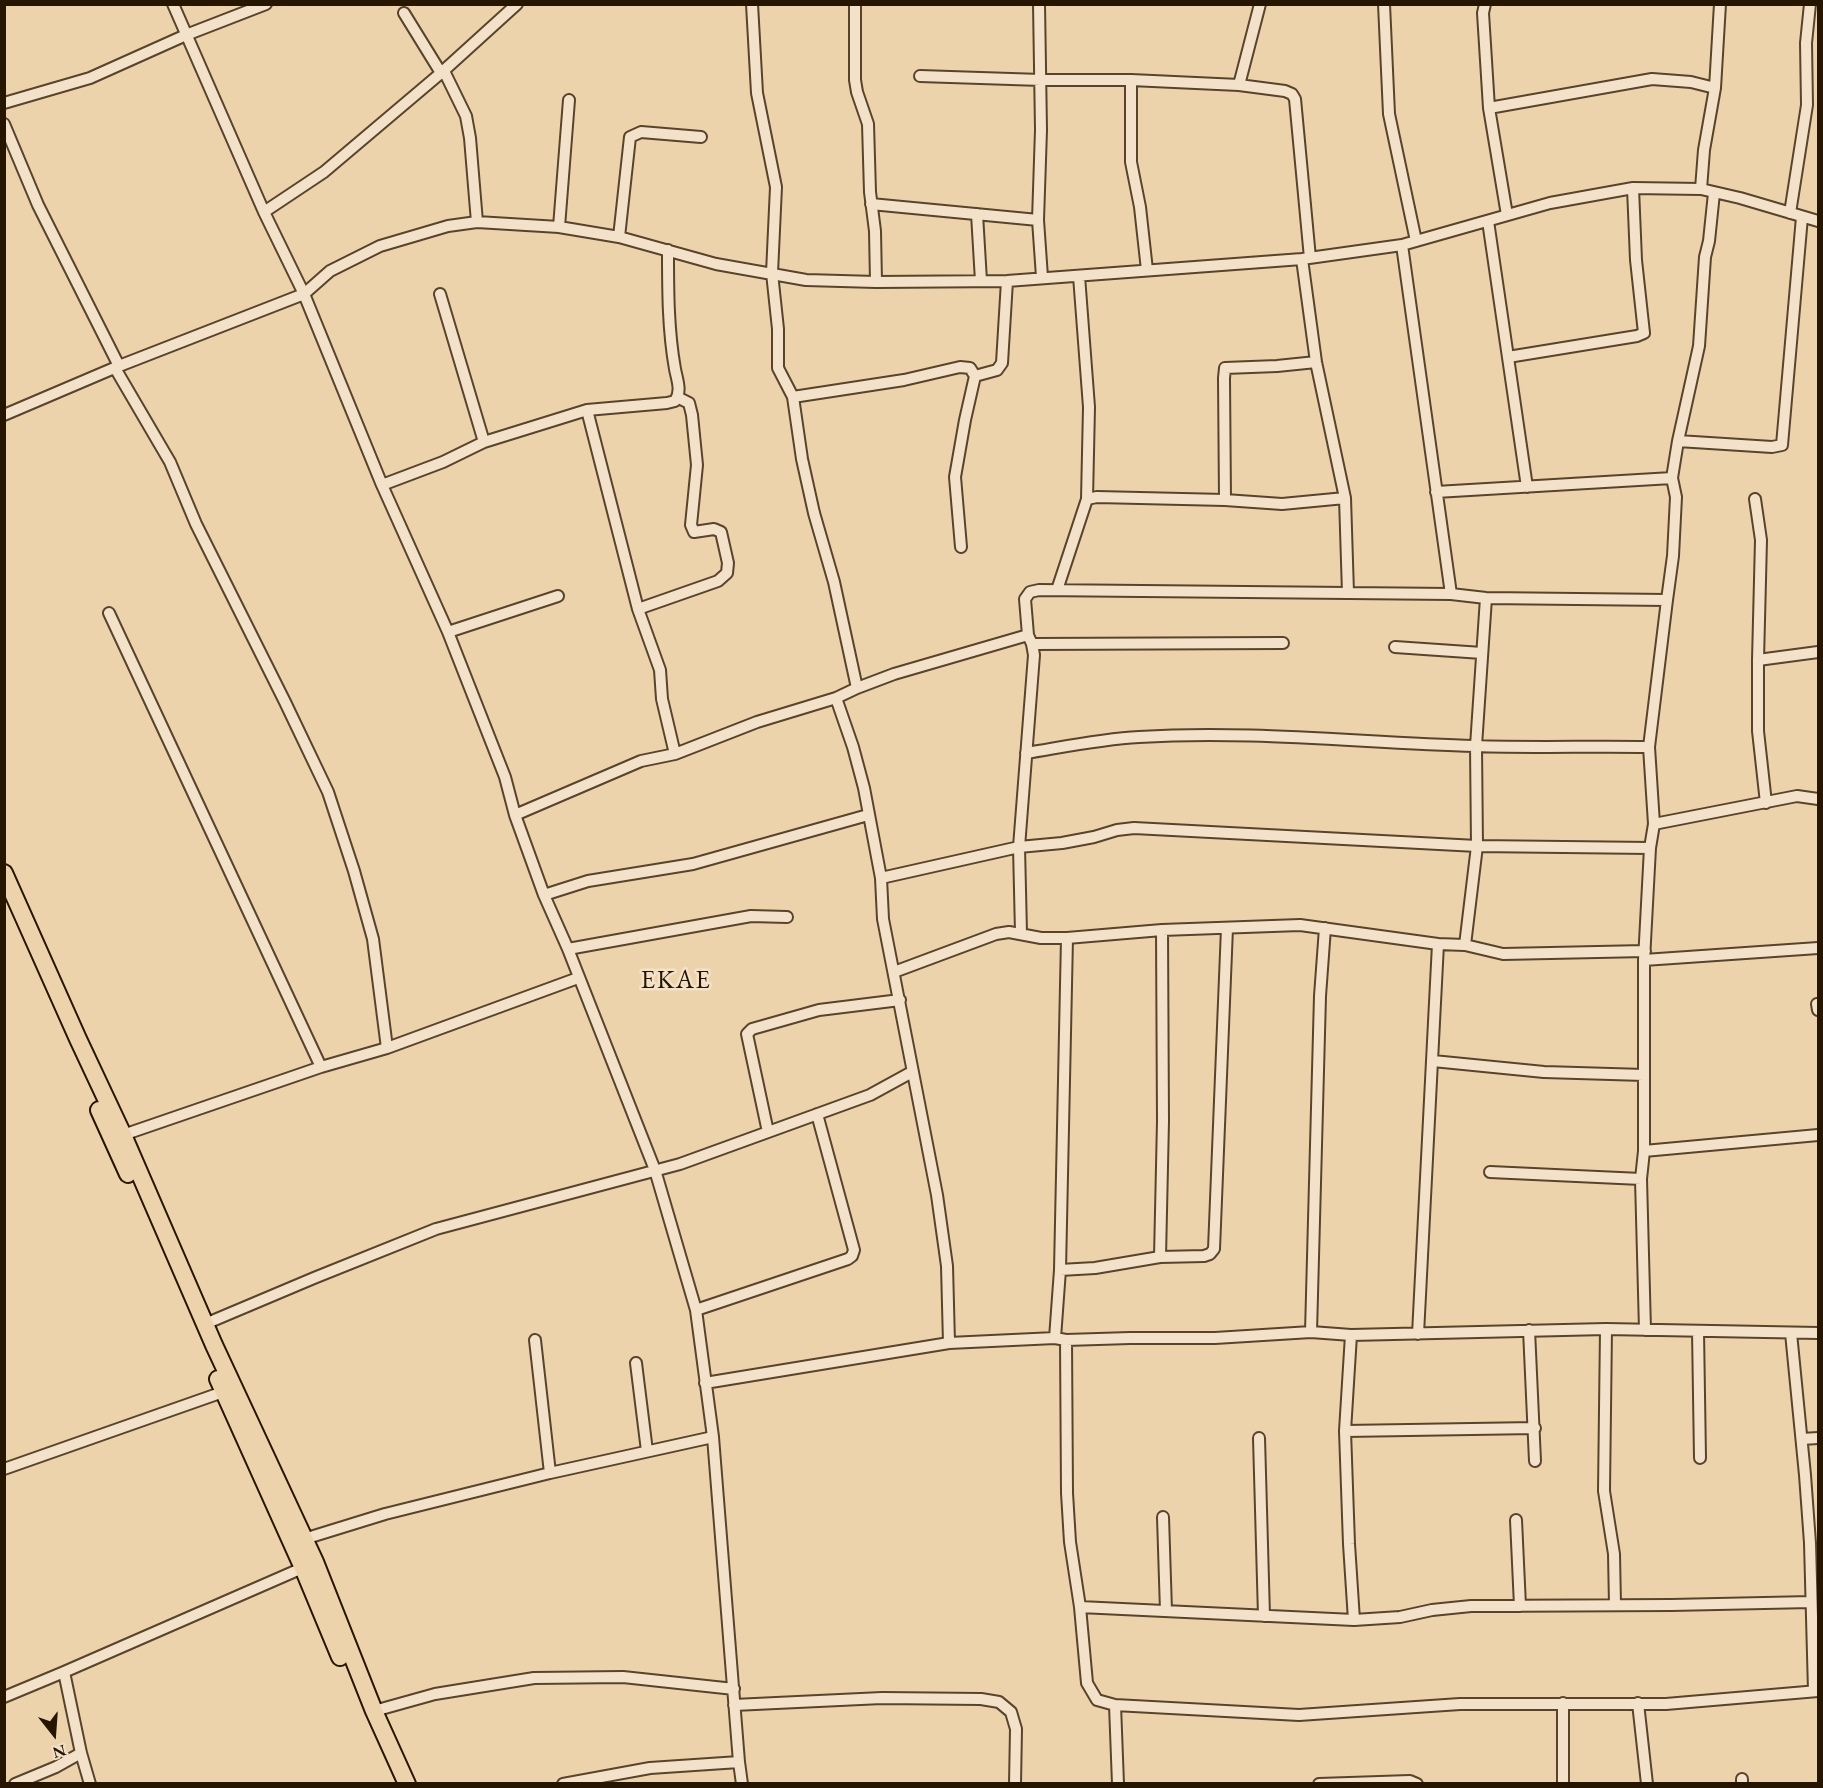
<!DOCTYPE html>
<style>
body{margin:0}
#map{position:relative;width:1823px;height:1788px;overflow:hidden;background:#ecd3ac;font-family:"EB Garamond",serif}
canvas{display:block}
.frame{position:absolute;inset:0;border:6px solid #261501;pointer-events:none}
.north{position:absolute;left:24px;top:1704px;width:60px;height:60px;-webkit-text-stroke:4px #f3e2c9;paint-order:stroke;rotate:163deg;font-size:16px;font-weight:700;line-height:24px;text-align:center;color:#261501}
.north::after{content:'';display:block;margin:auto;width:21px;height:27px;background:#261501;clip-path:polygon(50% 0,100% 100%,50% 72%,0 100%)}
</style>
<div id="map">
<canvas width="1823" height="1788"></canvas>
<div class="frame"></div>
<div class="north">N</div>
</div>
<script>
const context = document.querySelector('canvas').getContext('2d');
context.lineJoin = 'round';
function strokePath(path, color, width, dash) { context.strokeStyle = color; context.lineWidth = width; context.lineCap = dash ? 'butt' : 'round'; context.setLineDash(dash || []); context.stroke(path); }
function drawText(font, color, halo, rows, align = 'center') {
  context.font = font + ' "EB Garamond",serif'; context.lineWidth = 5; context.setLineDash([]); context.textBaseline = 'middle'; context.strokeStyle = halo; context.fillStyle = color; for (const [text, x, y, turn = 0] of rows) {
    context.save(); context.translate(x, y); context.rotate((+turn || 0) * Math.PI / 180); context.textAlign = isNaN(turn) ? turn : align; if (halo) context.strokeText(text, 0, 0); context.fillText(text, 0, 0); context.restore();
  }
}
const minor = new Path2D(`
 M 173,4 L 264,212 L 304,294 L 382,485 L 448,632 L 505,777 L 515,815 L 544,895 L 568,949 L 655,1170 L 696,1310 L 713,1437 L 739,1762 L 742,1784
 M 752,4 L 757,93 L 776,187 L 772,273 L 778,329 L 778,368 L 793,397 L 802,459 L 814,513 L 834,582 L 857,688
 M 855,4 L 855,80 L 857,92 L 868,124 L 870,192 L 875,231 L 876,282
 M 1039,4 L 1041,130 L 1038,220 L 1042,277
 M 1384,4 L 1389,114 L 1416,241
 M 1485,4 L 1483,13 L 1489,108 L 1507,215
 M 404,13 L 441,73
 M 444,71 L 466,116 L 470,138 L 477,222
 M 920,76 L 1041,80 L 1131,80 L 1239,85 L 1260,4
 M 1131,80 L 1131,162 L 1140,207 L 1147,270
 M 1239,85 L 1285,91 L 1292,94 L 1295,99 L 1310,258
 M 4,103 L 90,78 L 186,35 L 266,4
 M 1489,108 L 1652,79 L 1691,82 L 1715,88
 M 4,124 L 38,205 L 119,366
 M 1701,189 L 1704,150 L 1715,88 L 1720,4
 M 871,204 L 1038,220
 M 264,212 L 324,172 L 441,73 L 517,4
 M 1790,213 L 1807,105 L 1806,43 L 1810,4
 M 977,214 L 981,281
 M 1488,221 L 1527,487
 M 559,227 L 569,100
 M 619,237 L 630,137 L 641,132 L 701,137
 M 1402,245 L 1451,594
 M 1302,259 L 1316,362 L 1345,498 L 1348,593
 M 1079,276 L 1089,407 L 1087,499
 M 440,294 L 484,442
 M 1508,357 L 1637,336 L 1644,333 L 1636,260 L 1633,188
 M 115,368 L 170,462 L 196,524 L 285,702 L 328,792 L 354,871 L 373,939 L 387,1048
 M 975,376 L 997,370 L 1002,363 L 1007,281
 M 793,397 L 904,380 L 960,367 L 970,368 L 975,376 L 965,420 L 955,477 L 961,547
 M 587,410 L 638,609 L 660,670 L 662,699 L 675,754
 M 4,415 L 119,366 L 304,294 L 330,271 L 380,246 L 448,226 L 477,222 L 559,227 L 619,237 L 716,264 L 806,280 L 876,282 L 1007,281 L 1302,259 L 1402,245 L 1550,203 L 1633,188 L 1701,189 L 1740,198 L 1818,221
 M 1678,441 L 1772,447 L 1782,445 L 1802,217
 M 382,485 L 443,462 L 484,442 L 587,410 L 667,403 L 675,401 C 682,391 677,380 675,369 C 668,330 668,290 668,250
 M 1436,492 L 1672,478
 M 1755,499 L 1761,540 L 1758,660 L 1758,731 L 1766,803
 M 1225,500 L 1224,378 L 1225,368 L 1277,366 L 1316,362
 M 1057,590 L 1087,499 L 1097,497 L 1225,500 L 1282,504 L 1345,498
 M 638,609 L 718,581 L 727,573 L 728,563 L 721,532 L 714,529 L 694,532 L 691,525 L 697,465 L 692,415 L 689,403 L 677,397
 M 109,613 L 321,1067
 M 448,632 L 558,596
 M 1032,644 L 1283,643
 M 1395,647 L 1482,653
 M 1758,660 L 1818,652
 M 836,698 L 853,747 L 864,788 L 881,878 L 883,919 L 937,1195 L 947,1266 L 949,1343
 M 1026,753 C 1063,747 1101,739 1139,737 C 1251,730 1363,743 1475,746 C 1533,748 1591,746 1649,747
 M 515,815 L 641,761 L 675,754 L 757,722 L 836,698 L 857,688 L 894,674 L 1028,635 L 1025,599 L 1030,592 L 1039,590 L 1451,594 L 1486,598 L 1667,600 L 1673,556 L 1676,497 L 1672,478 L 1678,441 L 1699,346 L 1705,257 L 1709,241 L 1714,193
 M 1654,824 L 1797,796 L 1818,799
 M 881,878 L 1019,847 L 1062,843 L 1094,837 L 1117,830 L 1134,828 L 1477,846 L 1650,848
 M 544,895 L 588,881 L 693,864 L 868,815
 M 1021,933 L 1019,847 L 1034,655 L 1032,644 L 1028,635
 M 1438,944 L 1465,945 L 1503,954 L 1645,951
 M 1465,945 L 1477,846 L 1476,746 L 1486,598
 M 568,949 L 751,916 L 787,917
 M 1644,960 L 1818,948
 M 894,972 L 996,934 L 1009,932 L 1041,938 L 1067,938 L 1162,930 L 1300,925 L 1438,944 L 1418,1334
 M 1817,1004 L 1818,1010
 M 1433,1061 L 1544,1072 L 1644,1075
 M 768,1132 L 747,1034 L 752,1029 L 819,1010 L 900,1000
 M 123,1135 L 321,1067 L 387,1048 L 578,978
 M 1644,1151 L 1818,1135
 M 1490,1172 L 1641,1179
 M 1160,1257 L 1163,1121 L 1162,930
 M 1060,1270 L 1095,1268 L 1160,1257 L 1204,1256 L 1210,1254 L 1214,1249 L 1227,928
 M 696,1310 L 848,1259 L 852,1256 L 854,1250 L 817,1114
 M 205,1324 L 314,1278 L 436,1229 L 680,1164 L 870,1095 L 912,1072
 M 1606,1329 L 1604,1491 L 1614,1554 L 1615,1605
 M 1529,1330 L 1535,1461
 M 1645,1330 L 1641,1179 L 1644,1151 L 1644,960 L 1650,848 L 1654,824 L 1649,747 L 1667,600
 M 1698,1331 L 1700,1458
 M 1311,1332 L 1320,996 L 1325,928
 M 1791,1333 L 1805,1475 L 1810,1543 L 1814,1691
 M 1351,1335 L 1345,1431 L 1349,1544 L 1354,1620
 M 1055,1338 L 1060,1270 L 1067,938
 M 535,1340 L 550,1473
 M 1066,1340 L 1067,1493 L 1070,1542 L 1080,1607 L 1087,1683 L 1097,1700 L 1115,1705 L 1118,1784
 M 636,1363 L 647,1451
 M 705,1383 L 949,1343 L 1055,1338 L 1066,1340 L 1130,1338 L 1215,1338 L 1311,1332 L 1351,1335 L 1606,1329 L 1818,1333
 M 1345,1431 L 1535,1428
 M 1259,1438 L 1264,1616
 M 1802,1439 L 1818,1438
 M 4,1469 L 223,1392
 M 1163,1517 L 1166,1611
 M 1516,1520 L 1520,1606
 M 304,1539 L 385,1514 L 550,1473 L 713,1437
 M 1080,1607 L 1354,1620 L 1400,1617 L 1432,1610 L 1471,1606 L 1671,1605 L 1811,1602
 M 4,1697 L 64,1672
 M 1563,1703 L 1563,1784
 M 1638,1703 L 1647,1784
 M 734,1705 L 882,1698 L 981,1699 L 999,1702 L 1011,1712 L 1016,1729 L 1015,1784
 M 1115,1705 L 1299,1715 L 1460,1704 L 1666,1704 L 1818,1691
 M 374,1711 L 435,1694 L 534,1678 L 623,1677 L 734,1689
 M 1742,1779 L 1742,1784
 M 15,1784 L 56,1767 L 81,1753
 M 90,1784 L 81,1753 L 64,1672 L 307,1566
 M 563,1784 L 650,1768 L 739,1762
 M 1319,1784 L 1410,1781 L 1417,1784`);
const highway = new Path2D(`
 M 4,873 L 78,1039 L 123,1135 L 214,1345 L 315,1562 L 374,1711 L 407,1784
 M 99,1110 L 128,1174
 M 218,1379 L 303,1568 L 340,1657`);
const quarterNames = [
 ["EKAE",676,981]
];
strokePath(minor, '#58442c', 14);
strokePath(highway, '#261501', 20);
strokePath(minor, '#f3e2c9', 10);
strokePath(highway, '#ecd3ac', 16);
context.letterSpacing = '1.5px';
drawText('26px', '#261501', '#f3e2c9', quarterNames);
context.letterSpacing = '0px';
</script>
